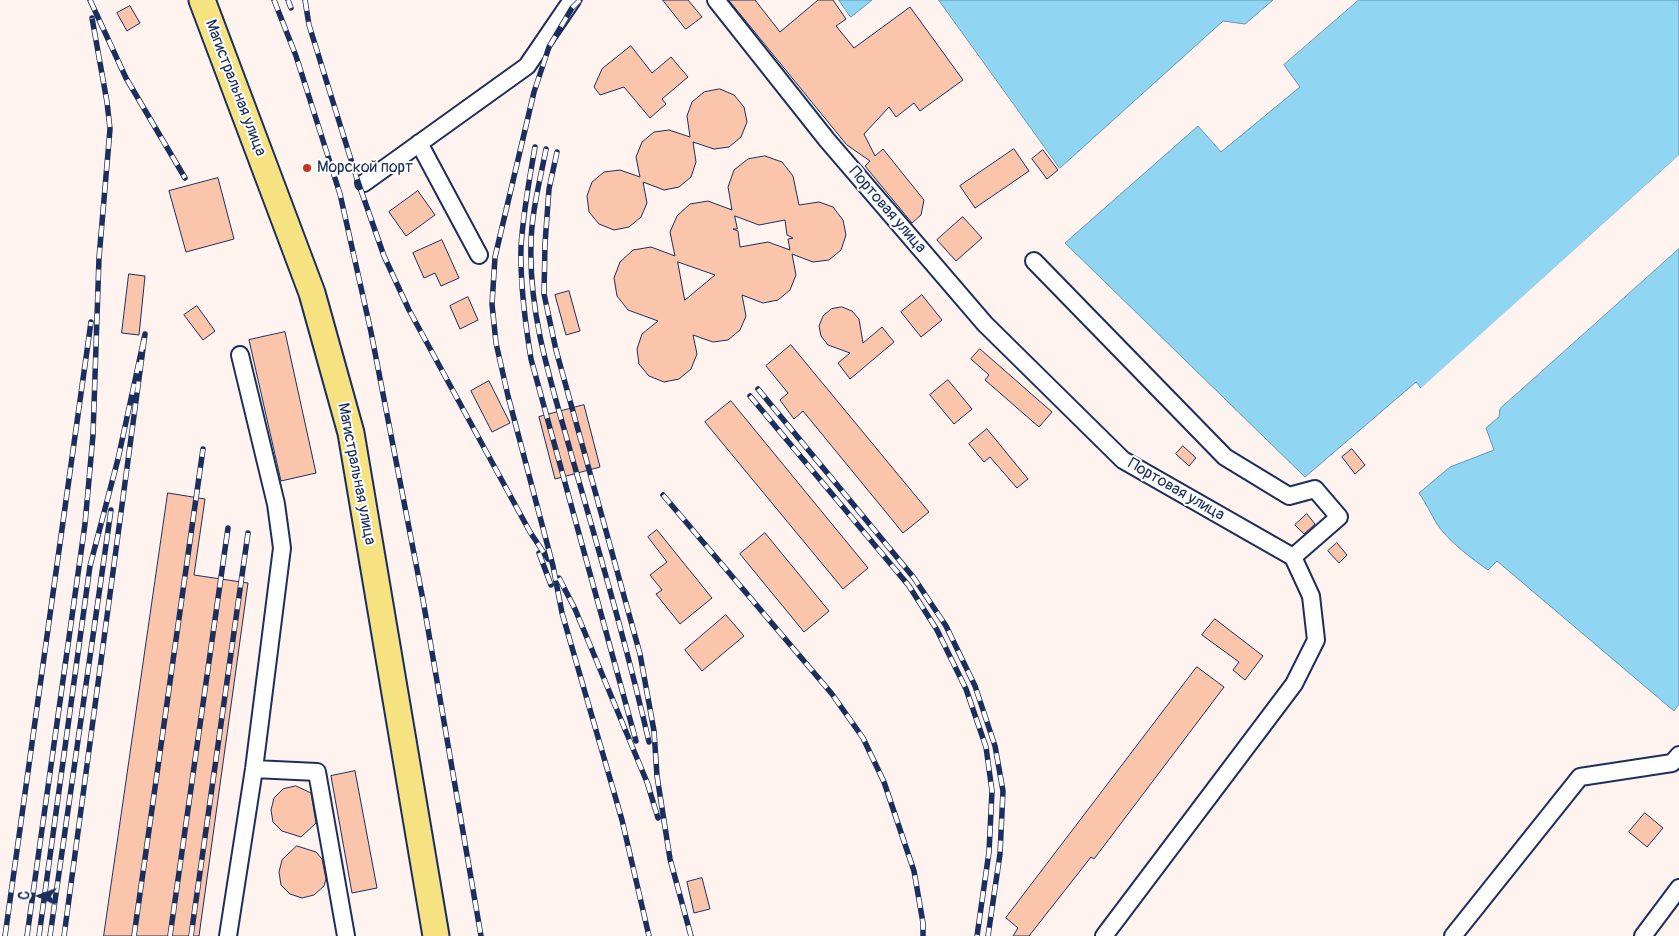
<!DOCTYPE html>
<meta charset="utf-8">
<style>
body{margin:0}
#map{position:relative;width:1679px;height:936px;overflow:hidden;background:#fef3ee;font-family:Pangolin,sans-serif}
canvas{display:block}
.north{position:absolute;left:15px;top:871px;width:50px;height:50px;-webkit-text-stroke:4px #fff;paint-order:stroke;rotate:272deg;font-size:14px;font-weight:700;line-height:20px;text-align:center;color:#1b2f5e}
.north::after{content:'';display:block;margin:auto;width:18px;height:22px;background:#1b2f5e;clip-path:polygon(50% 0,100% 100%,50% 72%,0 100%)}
</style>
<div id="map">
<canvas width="1679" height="936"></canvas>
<div class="north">С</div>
</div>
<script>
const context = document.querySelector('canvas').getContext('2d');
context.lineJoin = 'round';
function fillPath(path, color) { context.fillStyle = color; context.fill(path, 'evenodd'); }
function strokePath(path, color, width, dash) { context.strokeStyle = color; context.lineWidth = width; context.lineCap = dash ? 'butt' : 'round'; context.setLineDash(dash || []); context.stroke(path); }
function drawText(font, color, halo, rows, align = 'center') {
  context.font = font + ' Pangolin,sans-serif'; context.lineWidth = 4; context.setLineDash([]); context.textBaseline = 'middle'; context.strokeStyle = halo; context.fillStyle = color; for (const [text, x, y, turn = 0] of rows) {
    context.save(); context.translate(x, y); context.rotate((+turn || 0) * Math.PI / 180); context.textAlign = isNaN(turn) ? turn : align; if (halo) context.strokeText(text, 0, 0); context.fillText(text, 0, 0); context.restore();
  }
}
const water = new Path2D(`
 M 839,0 L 872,0 L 851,17 Z
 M 939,0 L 1273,0 L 1245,24 L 1223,21 L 1060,168 Z
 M 1359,0 L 1679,0 L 1679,155 L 1507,311 L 1425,393 L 1416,382 L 1305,477 L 1065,243 L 1198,126 L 1221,152 L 1300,87 L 1284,65 Z
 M 1679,249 L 1679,704 L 1674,711 L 1497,561 L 1488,570 C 1471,558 1448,541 1437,524 C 1431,514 1426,503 1419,493 L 1450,467 L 1494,450 L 1486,428 L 1499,417 L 1500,409 Z`);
const pier = new Path2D(`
 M 1679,155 L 1679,159 L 1509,312 L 1506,332 L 1426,395 L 1423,395 L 1419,390 Z`);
const building = new Path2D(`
 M 663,0 L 688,0 L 702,17 L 686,29 Z
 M 729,0 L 755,0 L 780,32 L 818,0 L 833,0 L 846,19 L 836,26 L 854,48 L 910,7 L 963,80 L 920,111 L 914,103 L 896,117 L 889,107 L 864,134 L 875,156 L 883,149 L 924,200 L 921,215 L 912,223 L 865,166 L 870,161 L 847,145 Z
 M 130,6 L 140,23 L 127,31 L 117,13 Z
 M 631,46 L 652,73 L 671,57 L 688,77 L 662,99 L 666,104 L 650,118 L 624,87 L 600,95 L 594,87 L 602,69 Z
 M 720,89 L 734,95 L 744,107 L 747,122 L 741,137 L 729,147 L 714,149 L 693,142 L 696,162 L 691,177 L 679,187 L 664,190 L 643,182 L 647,203 L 641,217 L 629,227 L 614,230 L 599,224 L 589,212 L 587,196 L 592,182 L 604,172 L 620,170 L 640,177 L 636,157 L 642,142 L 654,132 L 669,130 L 690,137 L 687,116 L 692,102 L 704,92 Z
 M 1014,149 L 1029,171 L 975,208 L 960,186 Z
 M 1043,150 L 1058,170 L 1047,179 L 1032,159 Z
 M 765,156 L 782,162 L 793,176 L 799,205 L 819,202 L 833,207 L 843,220 L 846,235 L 841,250 L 829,260 L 813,262 L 792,254 L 796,275 L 790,290 L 778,300 L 763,303 L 742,295 L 746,316 L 740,330 L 728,340 L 713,342 L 693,335 L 697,354 L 691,369 L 679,379 L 664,382 L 649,376 L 639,364 L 637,349 L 642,334 L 658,321 L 628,310 L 617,296 L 614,278 L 620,262 L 633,250 L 651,247 L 675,256 L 670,232 L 677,216 L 690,204 L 708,201 L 732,210 L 728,187 L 734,170 L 748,159 ZM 735,216 L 759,225 L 785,220 L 787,235 L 793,238 L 788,239 L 790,250 L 768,242 L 740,247 L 738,231 L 733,229 L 737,229 ZM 678,262 L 715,275 L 685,300 Z
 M 218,178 L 234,239 L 186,252 L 169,191 Z
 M 418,191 L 435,215 L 406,236 L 389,212 Z
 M 963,217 L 982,238 L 956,261 L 937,240 Z
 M 442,240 L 459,278 L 441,286 L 435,273 L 424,278 L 413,253 Z
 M 129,274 L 145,276 L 139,335 L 122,333 Z
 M 569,291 L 580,331 L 566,335 L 555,295 Z
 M 922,295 L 942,320 L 921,337 L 901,312 Z
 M 468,297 L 478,320 L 460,329 L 450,306 Z
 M 197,306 L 215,331 L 203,340 L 184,315 Z
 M 842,307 L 852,311 L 859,319 L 863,343 L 882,327 L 894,342 L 850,379 L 838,363 L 850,353 L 828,345 L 821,336 L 819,326 L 823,316 L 831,309 Z
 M 285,332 L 316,473 L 281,481 L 249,340 Z
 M 791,345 L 929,512 L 903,533 L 803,411 L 794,419 L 780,400 L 788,393 L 766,366 Z
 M 980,349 L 1052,412 L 1039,427 L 985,380 L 989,375 L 971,359 Z
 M 948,380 L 972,409 L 954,424 L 930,395 Z
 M 489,381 L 510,423 L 492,432 L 471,391 Z
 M 731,401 L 868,568 L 843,589 L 705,422 Z
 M 584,405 L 600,467 L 555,479 L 539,417 Z
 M 987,429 L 1028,479 L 1017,488 L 990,457 L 984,462 L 969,444 Z
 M 1183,446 L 1196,458 L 1189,466 L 1176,454 Z
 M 1352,449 L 1365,465 L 1355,474 L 1342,457 Z
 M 168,493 L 205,499 L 194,575 L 248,583 L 199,936 L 104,936 Z
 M 1307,514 L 1315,524 L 1304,534 L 1295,525 Z
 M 657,530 L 712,598 L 680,624 L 656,594 L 662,590 L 650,575 L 667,562 L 648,537 Z
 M 765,533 L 829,611 L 804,632 L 740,554 Z
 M 1337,543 L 1347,555 L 1339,563 L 1328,551 Z
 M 726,615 L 744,636 L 702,671 L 685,650 Z
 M 1215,619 L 1263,656 L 1245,680 L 1233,670 L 1239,662 L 1202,635 Z
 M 1197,667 L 1224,687 L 1094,859 L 1091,857 L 1029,936 L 1013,936 L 1018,928 L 1006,918 Z
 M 355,771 L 377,888 L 352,893 L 331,776 Z
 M 296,786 L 311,793 L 316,823 L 301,837 L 282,831 L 273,822 L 271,810 L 274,798 L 283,789 Z
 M 1645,813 L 1663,828 L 1647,847 L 1629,832 Z
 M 297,846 L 316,852 L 322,859 L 326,879 L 324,886 L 314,895 L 302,898 L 290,894 L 281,885 L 279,872 L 282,860 Z
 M 702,878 L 710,909 L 694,913 L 687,882 Z`);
const minor = new Path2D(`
 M 716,0 L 827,140 L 985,324 L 1123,460 L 1293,557 L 1311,596 L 1316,640 L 1294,684 L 1104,936
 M 419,143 L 479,255
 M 364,183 L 527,66 L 572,0
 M 1034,261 L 1225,457 L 1289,496 L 1315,489 L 1339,517 L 1293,557
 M 254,769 L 317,772 L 346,936
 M 228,936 L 254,769 L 282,548 L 276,504 L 240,355
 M 1453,936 L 1580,777 L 1672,763 L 1679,755
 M 1643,936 L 1679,888`);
const highway = new Path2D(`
 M 202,0 L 312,293 L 351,433 L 436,936`);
const rail = new Path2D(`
 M 90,0 L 126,78 L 185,178
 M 274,0 L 296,56 L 340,194 L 371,332 L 423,600 L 481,936
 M 288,0 L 291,8
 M 305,0 L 309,25 L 357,179 L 384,256 L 409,310 L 530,532 L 548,559
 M 580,0 L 572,8 L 549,47 L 534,92 L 495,257 L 492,304 L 496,343 L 508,396 L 553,566 L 562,613 L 622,820 L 649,936
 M 535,147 C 529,181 523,213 521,247 C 520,285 525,322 531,359 L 636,741
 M 546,149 C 540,181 531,214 531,246 C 529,319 553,388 572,457 C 599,552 627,646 649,742
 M 557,152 L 549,189 L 545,244 L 544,294 L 556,350 L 640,654 L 654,731 L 657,776 L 670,859 L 691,936
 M 758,389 L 914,578 L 946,626 L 975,686 L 995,746 L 1003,791 L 1000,854 L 988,936
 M 750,396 L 909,586 L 937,630 L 966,689 L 986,747 L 992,791 L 989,852 L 977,936
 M 663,495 L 832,694 L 863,738 L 884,782 L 914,871 L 923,923 L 923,936
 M 539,553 L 551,585
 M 559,578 L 575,609 L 649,787
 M 647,782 L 658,818
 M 5,936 L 91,322
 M 27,936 L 85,524 L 93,435 L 99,258 L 110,129 L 107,102 L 92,18
 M 39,936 L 90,566 L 118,459 L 145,334 L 64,936
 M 50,936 L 111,510
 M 134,936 L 203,449
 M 170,936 L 228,528
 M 191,936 L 248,533`);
const markers = [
 [307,168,5,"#c8321e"]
];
const streetNames = [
 ["Магистральная улица",235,88,69],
 ["Портовая улица",887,210,49],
 ["Магистральная улица",356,474,79],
 ["Портовая улица",1176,490,30]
];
const poiNames = [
 ["Морской порт",317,168]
];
fillPath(water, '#90d6f2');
strokePath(water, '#6193b7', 1);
fillPath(pier, '#fef3ee');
fillPath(building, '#fac5ab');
strokePath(building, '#1b2f5e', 1);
strokePath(minor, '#1b2f5e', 20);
strokePath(highway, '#1b2f5e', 29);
strokePath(minor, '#fff', 16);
strokePath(highway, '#f6e281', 25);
strokePath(rail, '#1b2f5e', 5.5);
strokePath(rail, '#fff', 4, [11]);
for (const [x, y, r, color] of markers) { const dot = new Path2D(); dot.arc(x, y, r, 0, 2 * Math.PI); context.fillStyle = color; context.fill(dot); strokePath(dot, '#fff', 2); }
drawText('16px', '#1b2f5e', '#fff', streetNames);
drawText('16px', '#1b2f5e', '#fff', poiNames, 'left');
</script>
